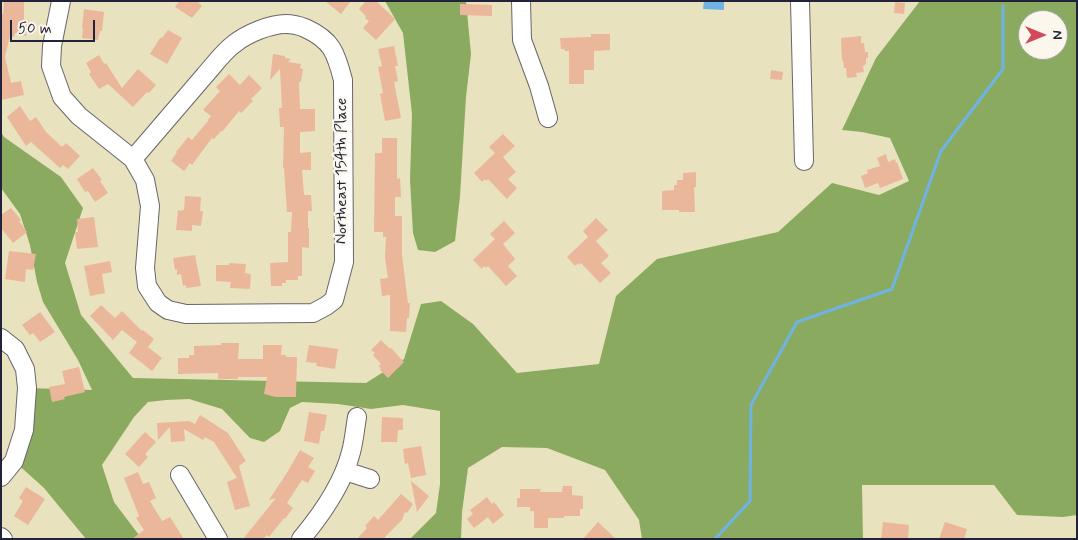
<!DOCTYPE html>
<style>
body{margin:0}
#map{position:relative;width:1078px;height:540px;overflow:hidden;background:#e9e2bf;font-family:Mynerve,sans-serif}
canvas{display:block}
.frame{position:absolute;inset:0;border:2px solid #22223b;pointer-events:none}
.north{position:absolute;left:1018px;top:10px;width:50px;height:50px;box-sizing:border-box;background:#fbf7ec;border:1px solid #a4a2a5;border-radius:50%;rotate:90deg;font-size:14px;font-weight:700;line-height:20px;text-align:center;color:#22223b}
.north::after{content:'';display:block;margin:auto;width:18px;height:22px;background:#d1495b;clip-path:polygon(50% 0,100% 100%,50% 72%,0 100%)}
.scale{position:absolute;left:10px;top:20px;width:85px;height:22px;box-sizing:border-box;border:2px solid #22223b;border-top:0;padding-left:6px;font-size:15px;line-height:18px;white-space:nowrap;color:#22223b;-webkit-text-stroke:4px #fbf7ec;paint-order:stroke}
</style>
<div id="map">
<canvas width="1078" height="540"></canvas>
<div class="frame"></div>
<div class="north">N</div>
<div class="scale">50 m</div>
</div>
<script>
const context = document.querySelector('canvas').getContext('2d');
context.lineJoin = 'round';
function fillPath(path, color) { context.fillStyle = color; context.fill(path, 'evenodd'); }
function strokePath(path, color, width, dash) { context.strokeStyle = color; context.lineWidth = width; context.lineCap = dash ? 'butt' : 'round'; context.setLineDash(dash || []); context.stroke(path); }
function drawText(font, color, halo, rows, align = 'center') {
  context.font = font + ' Mynerve,sans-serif'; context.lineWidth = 4.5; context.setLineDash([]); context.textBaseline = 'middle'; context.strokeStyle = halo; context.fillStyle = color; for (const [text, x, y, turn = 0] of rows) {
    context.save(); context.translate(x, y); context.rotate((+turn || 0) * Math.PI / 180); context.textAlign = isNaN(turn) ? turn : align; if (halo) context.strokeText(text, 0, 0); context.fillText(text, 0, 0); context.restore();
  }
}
const forest = new Path2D(`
 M 385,1 L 466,1 L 471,54 L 466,97 L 460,196 L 455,241 L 435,252 L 418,250 L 413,233 L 410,180 L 412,114 L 403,33 Z
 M 920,1 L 1077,1 L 1077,515 L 1063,517 L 1017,515 L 994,485 L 862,485 L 863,539 L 642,539 L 639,520 L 605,470 L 547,448 L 502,447 L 468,468 L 462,512 L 461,539 L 410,539 L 436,513 L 440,484 L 440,411 L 403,405 L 371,409 L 338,404 L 302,402 L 290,408 L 280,431 L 264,442 L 250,438 L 222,409 L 189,399 L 166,400 L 148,402 L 134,417 L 102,465 L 114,502 L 142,539 L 86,539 L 44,488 L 14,461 L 27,388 L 92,390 L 78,360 L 43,302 L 37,282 L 30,245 L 20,214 L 1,188 L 1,132 L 4,137 L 61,177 L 83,208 L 65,263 L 81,315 L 133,378 L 366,383 L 404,359 L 421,304 L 441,301 L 473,324 L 517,373 L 599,364 L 616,296 L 657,259 L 778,232 L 832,183 L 879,195 L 909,181 L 890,138 L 862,132 L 842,130 L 876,58 ZM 1028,20 L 1058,20 L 1058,50 L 1028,50 Z`);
const water = new Path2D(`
 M 704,1 L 724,1 L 724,10 L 703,9 Z`);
const stream = new Path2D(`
 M 715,539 L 750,501 L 751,405 L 797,322 L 892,289 L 941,151 L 1003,69 L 1003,6`);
const building = new Path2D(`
 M 4,1 L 24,1 L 24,19 L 29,20 L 26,36 L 15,33 L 14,37 L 10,36 L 5,57 L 11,83 L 21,81 L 24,95 L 1,100 L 1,14 L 3,14 Z
 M 179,1 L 197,1 L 202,6 L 192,18 L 175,7 Z
 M 325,1 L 351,1 L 341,14 Z
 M 366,1 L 376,1 L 395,19 L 376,40 L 363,28 L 369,21 L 365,18 L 366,16 L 359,9 Z
 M 895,2 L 905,3 L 904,14 L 894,13 Z
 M 460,4 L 492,5 L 492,16 L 460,15 Z
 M 84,9 L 104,12 L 102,31 L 100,31 L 98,40 L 82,38 L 83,28 L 82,28 Z
 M 168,30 L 182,38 L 167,64 L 150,54 L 160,38 L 162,38 Z
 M 591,34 L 610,34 L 610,50 L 594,51 L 594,70 L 584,70 L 584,84 L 569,84 L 569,51 L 565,51 L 564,49 L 561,49 L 560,38 L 591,37 Z
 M 861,36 L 861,43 L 864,43 L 865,52 L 868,52 L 868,58 L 866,58 L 866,64 L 863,66 L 864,72 L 856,73 L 857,77 L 847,78 L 846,68 L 844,68 L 843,60 L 842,61 L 841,38 Z
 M 394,46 L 398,66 L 395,66 L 398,81 L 394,82 L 401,118 L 385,121 L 380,94 L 383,93 L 378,67 L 382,66 L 378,49 Z
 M 273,54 L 285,56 L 285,58 L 291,59 L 288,62 L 301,64 L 300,68 L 303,69 L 301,82 L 299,82 L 300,109 L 315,109 L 315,131 L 300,132 L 300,153 L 311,152 L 311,170 L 302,170 L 304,195 L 311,195 L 312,211 L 308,211 L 308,228 L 309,228 L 309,248 L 302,247 L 302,276 L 298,276 L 298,280 L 286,280 L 286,283 L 282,283 L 282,286 L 271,286 L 270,263 L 288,262 L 288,232 L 291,232 L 292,212 L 287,212 L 284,168 L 283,168 L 284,127 L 280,127 L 279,108 L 282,108 L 280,69 L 270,80 Z
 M 99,55 L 104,64 L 106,63 L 122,88 L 138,69 L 156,85 L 149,93 L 147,92 L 133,107 L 108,84 L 99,89 L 89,74 L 91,72 L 86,63 Z
 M 771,70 L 783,72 L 782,80 L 770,79 Z
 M 229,74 L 240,85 L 249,75 L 262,88 L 251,99 L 253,101 L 241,113 L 239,111 L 222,132 L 221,131 L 214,139 L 212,138 L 192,165 L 190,163 L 184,171 L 171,161 L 177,152 L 176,152 L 188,137 L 192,140 L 208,121 L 208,120 L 211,116 L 203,110 L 220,91 L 216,87 Z
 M 20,106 L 30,121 L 36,117 L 46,132 L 62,147 L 66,143 L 80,156 L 68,169 L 63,165 L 60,168 L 31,142 L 26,146 L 7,117 Z
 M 503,134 L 515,146 L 503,157 L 516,172 L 508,179 L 517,188 L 507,199 L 488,179 L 486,181 L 485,179 L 482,182 L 474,173 L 495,153 L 489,147 Z
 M 382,138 L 397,138 L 397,179 L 400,178 L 401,197 L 395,197 L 395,216 L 402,216 L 402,255 L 408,303 L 410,303 L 409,318 L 407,318 L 406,332 L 390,331 L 390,295 L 382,296 L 380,279 L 388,278 L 385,258 L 386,237 L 383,237 L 383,232 L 374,232 L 375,153 L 382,153 Z
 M 886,154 L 888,162 L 895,159 L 896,163 L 897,162 L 903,179 L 880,188 L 878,183 L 865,188 L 861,176 L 868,173 L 867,170 L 880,166 L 877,158 Z
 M 93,168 L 102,180 L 100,181 L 108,193 L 95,202 L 88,191 L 85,192 L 77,179 Z
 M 696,172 L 696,187 L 694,187 L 695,212 L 679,212 L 679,210 L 662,210 L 662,191 L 674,190 L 674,185 L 677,185 L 677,180 L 683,180 L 683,173 Z
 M 185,196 L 201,197 L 200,211 L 203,211 L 201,226 L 192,225 L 192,231 L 176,230 L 178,210 L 182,211 L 182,210 L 184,210 Z
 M 11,208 L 21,220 L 19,221 L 27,232 L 13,243 L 1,228 L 1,215 Z
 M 94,217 L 98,247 L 77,249 L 75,232 L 78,232 L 77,219 Z
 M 596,218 L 608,230 L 596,241 L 609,256 L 601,263 L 611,273 L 600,283 L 581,263 L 579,265 L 578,263 L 575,266 L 567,257 L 588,237 L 583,231 Z
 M 504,221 L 515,233 L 503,244 L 515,259 L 508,266 L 517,276 L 506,286 L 488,266 L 486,268 L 484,266 L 482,269 L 473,260 L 495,239 L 490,234 Z
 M 9,251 L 36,254 L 33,270 L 26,269 L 25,282 L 5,279 Z
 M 195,255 L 201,286 L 186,288 L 186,285 L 183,286 L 181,274 L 177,275 L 177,269 L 175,270 L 173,258 Z
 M 110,261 L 112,272 L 102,274 L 105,293 L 90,296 L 84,266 Z
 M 229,263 L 246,264 L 245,273 L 251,274 L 250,289 L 230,288 L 231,282 L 216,281 L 216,265 L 229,265 Z
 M 101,305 L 115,318 L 122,311 L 142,331 L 143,330 L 154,339 L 148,347 L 162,358 L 152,371 L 129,353 L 137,342 L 122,330 L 113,340 L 90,316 Z
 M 40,312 L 55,332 L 40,342 L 33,333 L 30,335 L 22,325 Z
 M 381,340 L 390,349 L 390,347 L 404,362 L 388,378 L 380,370 L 381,369 L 379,366 L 381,364 L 373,355 L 375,353 L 371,350 Z
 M 221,343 L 239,343 L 238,359 L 263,359 L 263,345 L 282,345 L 281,355 L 286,355 L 286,357 L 297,357 L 296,397 L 276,397 L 264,394 L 267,377 L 238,377 L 238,379 L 218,379 L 218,373 L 178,374 L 178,358 L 189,358 L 189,355 L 194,355 L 194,346 L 221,345 Z
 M 309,345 L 338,349 L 335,369 L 316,366 L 317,363 L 306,362 Z
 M 79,367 L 85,392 L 64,397 L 65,399 L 52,402 L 49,387 L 65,384 L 62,371 Z
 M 309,412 L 327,415 L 324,431 L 321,431 L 319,444 L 304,441 Z
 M 200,415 L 228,433 L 246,461 L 239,466 L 250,506 L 235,510 L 227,482 L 237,478 L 214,442 L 205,437 L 203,440 L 184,429 L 185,441 L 171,442 L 170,427 L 158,440 L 157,423 L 189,421 L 195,424 Z
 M 382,417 L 403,418 L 403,430 L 398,430 L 397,442 L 381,442 Z
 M 145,432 L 156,442 L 145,454 L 148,457 L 139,467 L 125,454 Z
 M 421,446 L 426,475 L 411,478 L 408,463 L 405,464 L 403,449 Z
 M 300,450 L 314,458 L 308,467 L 315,471 L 308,483 L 302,480 L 287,503 L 293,508 L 285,519 L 284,518 L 269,537 L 267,535 L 263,539 L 243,539 L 276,498 L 269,500 L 288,471 Z
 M 138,472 L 143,484 L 149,482 L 156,498 L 150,501 L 162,521 L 170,517 L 184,539 L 132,539 L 144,530 L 136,518 L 139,516 L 124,478 Z
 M 411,481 L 429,496 L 417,512 Z
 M 563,486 L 572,486 L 572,495 L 583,496 L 583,509 L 580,509 L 580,516 L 564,516 L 564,518 L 548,518 L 548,528 L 534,528 L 534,511 L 530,511 L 530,507 L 517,507 L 517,498 L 520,498 L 520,489 L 541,489 L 540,492 L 562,492 Z
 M 26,487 L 45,499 L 28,525 L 14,516 L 23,501 L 19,498 Z
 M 401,494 L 413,504 L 407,513 L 405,512 L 402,520 L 383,539 L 357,539 L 367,528 L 365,526 L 374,516 L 378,520 Z
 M 487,497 L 492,504 L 494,502 L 504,515 L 493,524 L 488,517 L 474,528 L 467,519 L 473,514 L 470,510 Z
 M 598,522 L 616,539 L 583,539 Z
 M 883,522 L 909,525 L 908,539 L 881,539 Z
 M 945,522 L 967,529 L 964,539 L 939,539 Z`);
const minor = new Path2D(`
 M 61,1 L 52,46 L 51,66 L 62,97 L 79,116 L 133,159 L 145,180 L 150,206 L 145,268 L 147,286 L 158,303 L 168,310 L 186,314 L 313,313 L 326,306 L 334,300 L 344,262 L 343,80 C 336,53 332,40 305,28 C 300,26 292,24 286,24 C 270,24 246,34 234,44 C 223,52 214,65 205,75 C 181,103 157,131 133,159
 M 521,1 L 522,40 L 539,86 L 548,118
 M 800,1 L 804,161
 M 1,338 L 15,349 L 25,369 L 27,388 L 24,430 L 14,461 L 1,477
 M 345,471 L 370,479
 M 180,475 L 218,539
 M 1,537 L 3,539
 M 301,539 C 322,514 343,484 351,452 C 354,441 355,429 357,417`);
const streetNames = [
 ["Northeast 154th Place",343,171,-90]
];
fillPath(forest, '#8aab5f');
fillPath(water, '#6fb3e5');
strokePath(stream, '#6fb3e5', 3);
fillPath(building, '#eab79a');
strokePath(minor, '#686569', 20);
strokePath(minor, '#fff', 18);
drawText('16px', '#22223b', '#fbf7ec', streetNames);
</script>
